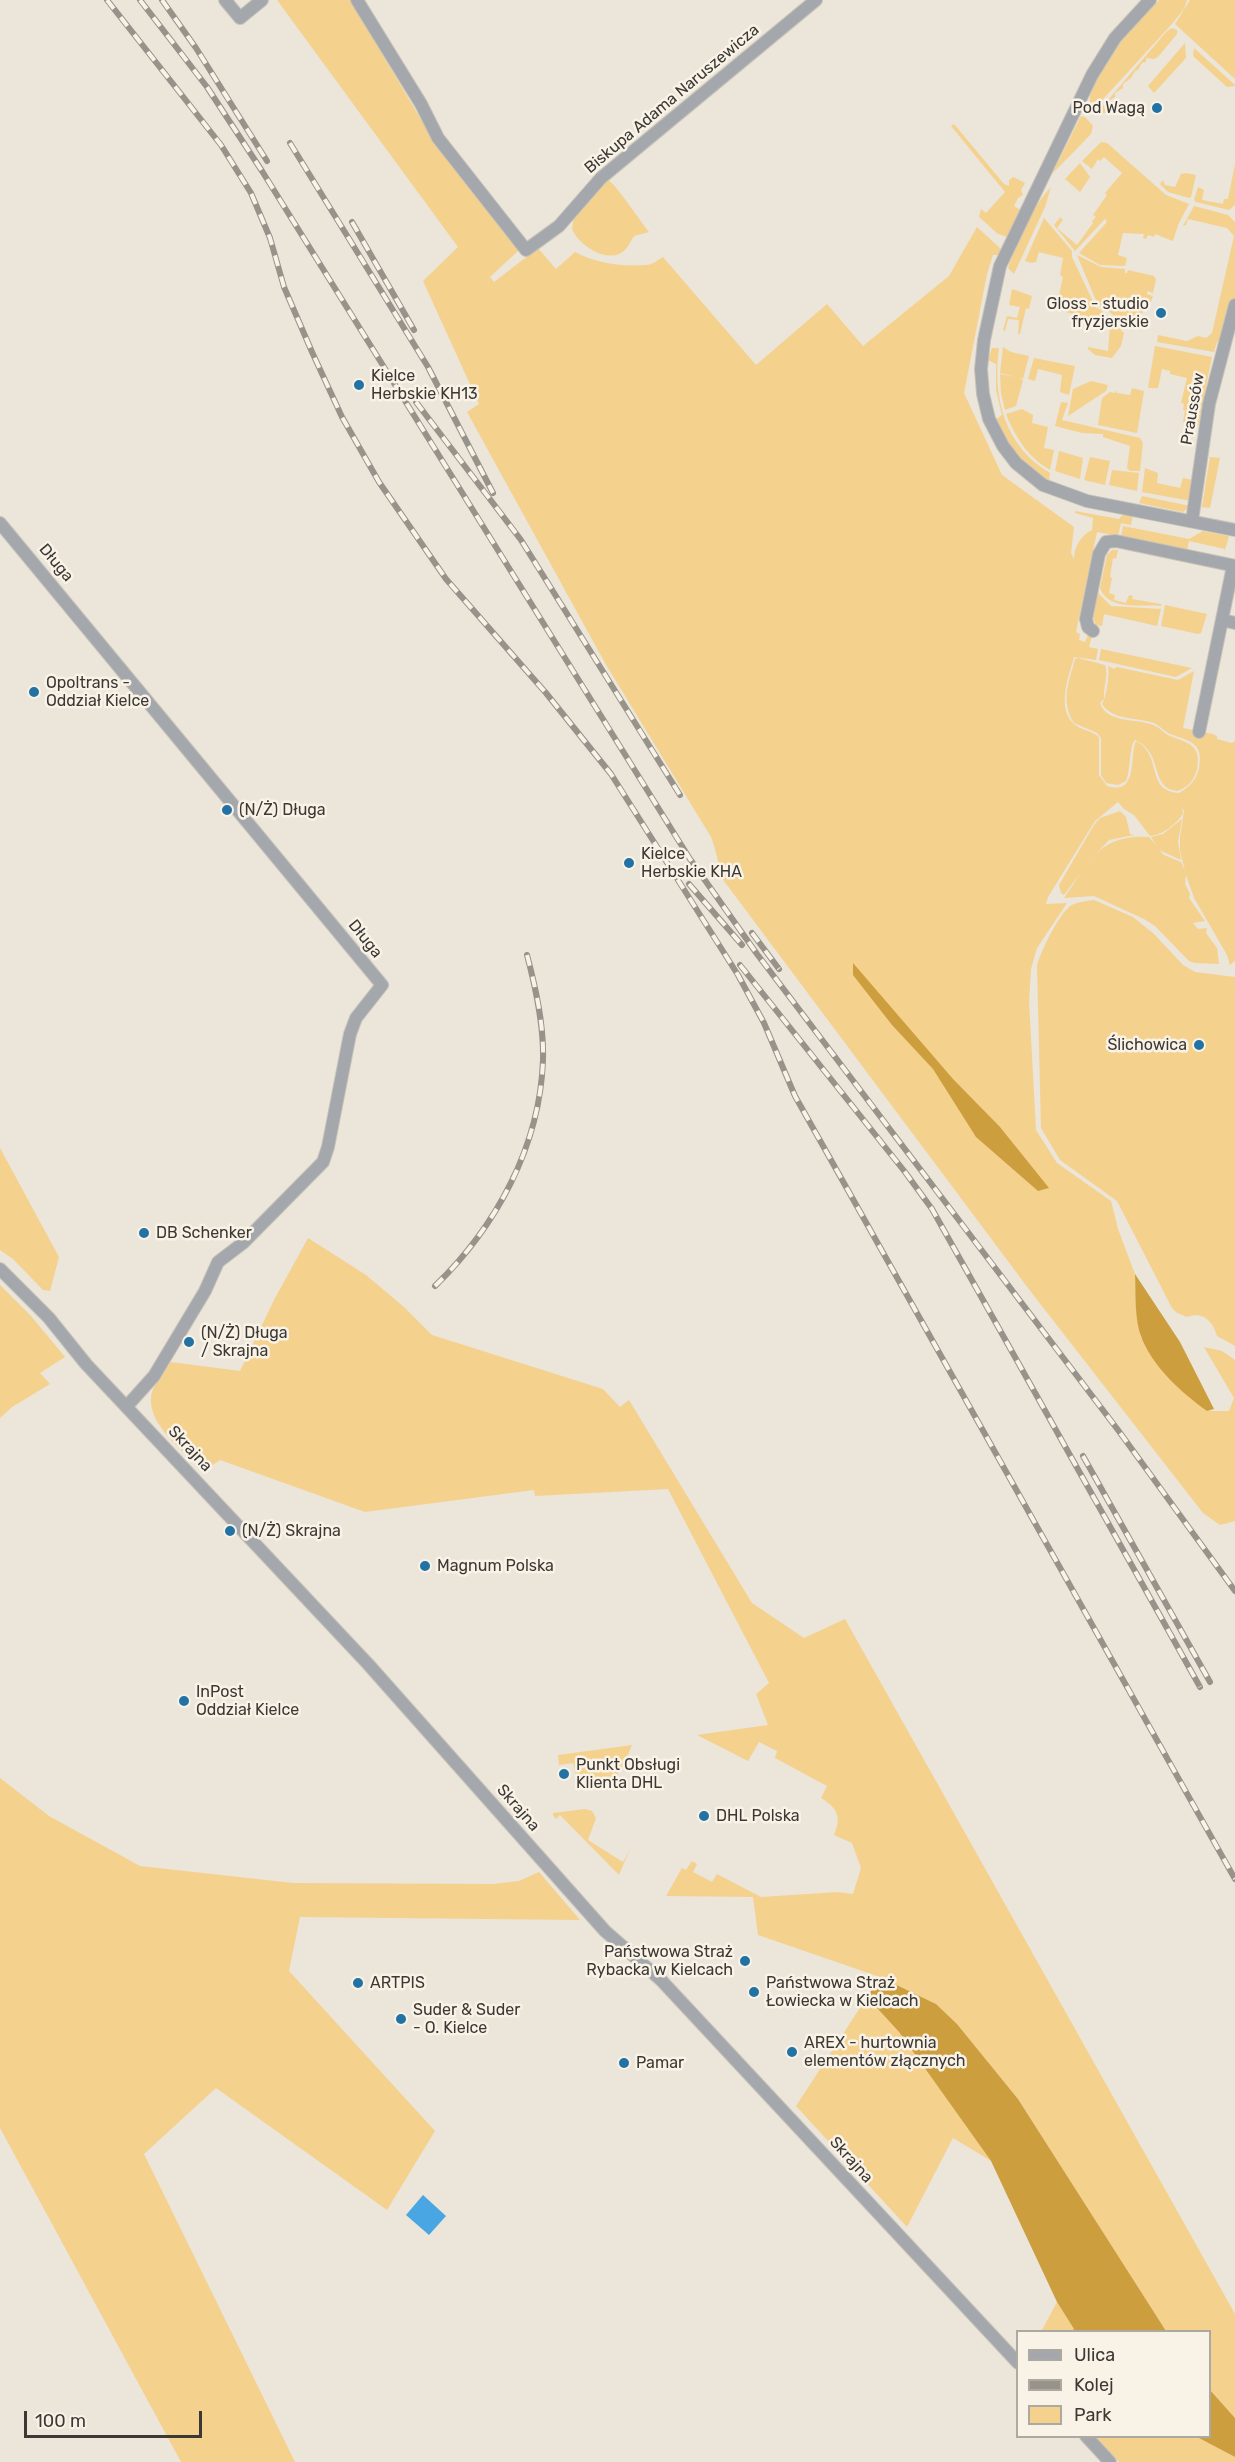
<!DOCTYPE html>
<meta charset="utf-8">
<style>
body{margin:0}
#map{position:relative;width:1235px;height:2462px;overflow:hidden;background:#ebe5da;font-family:Rubik,sans-serif}
canvas{display:block}
.legend{position:absolute;left:1016px;top:2330px;width:195px;height:108px;box-sizing:border-box;background:#f9f2e7;border:2px solid #ada8a0;margin:0;padding:8px 10px;list-style:none;font-size:18px;color:#3c3935}
.legend li{display:flex;align-items:center;gap:12px;height:30px}
.legend b{width:30px;border:2px solid #ada8a0}
.scale{position:absolute;left:24px;top:2411px;width:178px;height:27px;box-sizing:border-box;border:3px solid #3c3935;border-top:0;padding-left:8px;font-size:18px;line-height:21px;white-space:nowrap;color:#3c3935;-webkit-text-stroke:4px #f9f2e7;paint-order:stroke}
</style>
<div id="map">
<canvas width="1235" height="2462"></canvas>
<ul class="legend">
<li><b style="height:8px;background:#a4a8ac"></b>Ulica</li>
<li><b style="height:8px;background:#97928a"></b>Kolej</li>
<li><b style="height:16px;background:#f5d18e"></b>Park</li>
</ul>
<div class="scale">100 m</div>
</div>
<script>
const context = document.querySelector('canvas').getContext('2d');
context.lineJoin = 'round';
function fillPath(path, color) { context.fillStyle = color; context.fill(path, 'evenodd'); }
function strokePath(path, color, width, dash) { context.strokeStyle = color; context.lineWidth = width; context.lineCap = dash ? 'butt' : 'round'; context.setLineDash(dash || []); context.stroke(path); }
function drawText(font, color, halo, rows, align = 'center') {
  context.font = font + ' Rubik,sans-serif'; context.lineWidth = 5; context.setLineDash([]); context.textBaseline = 'middle'; context.strokeStyle = halo; context.fillStyle = color; for (const [text, x, y, turn = 0] of rows) {
    context.save(); context.translate(x, y); context.rotate((+turn || 0) * Math.PI / 180); context.textAlign = isNaN(turn) ? turn : align; if (halo) context.strokeText(text, 0, 0); context.fillText(text, 0, 0); context.restore();
  }
}
const green = new Path2D(`
 M 277,0 L 350,0 L 432,138 L 519,250 L 490,277 L 494,282 L 538,248 L 556,269 L 575,252 C 595,263 623,267 646,265 C 652,265 658,260 663,257 L 756,365 L 827,304 L 863,346 L 949,276 L 977,227 L 1001,249 L 1001,255 L 993,255 L 987,274 L 964,393 L 1002,475 L 1074,527 L 1071,553 L 1074,559 C 1074,547 1081,535 1092,530 L 1093,518 L 1075,513 L 1075,511 L 1119,519 L 1125,512 L 1133,514 L 1131,525 L 1121,523 L 1118,536 L 1097,532 L 1076,632 L 1080,634 L 1079,640 L 1085,642 L 1088,635 L 1092,636 L 1089,647 L 1098,649 L 1096,660 L 1074,657 C 1069,676 1056,708 1074,724 C 1081,730 1092,731 1099,737 L 1099,775 L 1107,786 C 1139,796 1129,756 1136,741 C 1163,755 1145,791 1179,793 C 1190,786 1196,781 1199,768 C 1204,742 1189,741 1170,734 C 1164,731 1160,726 1154,723 C 1137,717 1113,721 1102,704 C 1106,699 1110,673 1108,666 L 1114,669 L 1117,667 L 1178,680 L 1194,671 L 1183,728 L 1213,734 L 1217,736 L 1217,739 L 1232,743 L 1235,741 L 1235,961 L 1230,965 L 1227,955 L 1194,898 L 1186,875 L 1185,884 L 1190,894 L 1189,898 L 1205,921 L 1193,923 L 1198,929 L 1207,928 L 1206,933 L 1217,948 L 1219,964 L 1195,963 L 1189,961 L 1155,926 L 1144,919 L 1094,896 L 1064,898 C 1090,861 1099,834 1149,837 L 1157,846 L 1151,837 L 1163,834 L 1182,819 L 1178,842 L 1181,860 L 1159,850 L 1164,855 L 1181,862 L 1185,871 L 1180,851 L 1180,837 L 1184,811 L 1182,808 L 1183,814 C 1176,824 1163,835 1150,836 L 1134,815 L 1124,809 L 1118,802 L 1095,821 L 1048,897 L 1046,904 L 1067,903 L 1037,948 L 1031,969 L 1029,1001 L 1036,1130 L 1057,1163 L 1111,1201 L 1118,1229 L 1135,1274 L 1137,1316 L 1141,1338 L 1207,1411 L 1229,1411 L 1234,1398 L 1204,1347 L 1222,1351 L 1235,1360 L 1235,1521 L 1220,1525 L 1203,1513 L 1031,1292 L 724,881 C 718,866 717,852 711,837 L 605,663 L 467,412 L 479,404 L 423,281 L 458,247 Z
 M 1159,0 L 1187,0 L 1184,9 L 1171,25 L 1094,109 L 1092,109 C 1078,81 1141,19 1159,0 Z
 M 1190,0 L 1235,0 L 1235,79 L 1175,24 Z
 M 1172,28 L 1177,30 L 1177,34 L 1158,57 L 1154,59 L 1146,58 L 1146,62 L 1142,63 L 1138,70 L 1135,71 L 1131,78 L 1123,84 L 1123,88 L 1115,93 L 1115,97 L 1107,102 L 1108,113 L 1097,113 L 1166,32 Z
 M 1185,43 L 1186,58 L 1154,93 L 1148,86 Z
 M 1194,48 L 1235,85 L 1235,86 L 1227,87 L 1193,56 Z
 M 1081,116 L 1085,117 L 1093,126 L 1091,134 L 1052,174 Z
 M 954,124 L 1004,184 L 1009,186 L 1009,180 L 1013,177 L 1025,183 L 1021,190 L 1023,195 L 1018,198 L 1014,206 L 1022,211 L 1007,237 L 998,234 L 979,217 L 981,209 L 986,213 L 1005,192 L 951,126 Z
 M 1101,142 L 1107,143 L 1166,195 L 1189,204 L 1178,225 L 1173,241 L 1155,234 L 1154,237 L 1148,235 L 1146,239 L 1143,238 L 1144,234 L 1123,233 L 1118,255 L 1127,258 L 1125,266 L 1100,265 L 1079,253 L 1107,222 L 1105,219 L 1075,251 L 1054,225 L 1060,217 L 1063,220 L 1057,228 L 1077,245 L 1093,223 L 1092,221 L 1096,217 L 1093,215 L 1107,195 L 1105,193 L 1122,173 L 1104,157 L 1100,161 L 1098,159 L 1092,169 L 1082,161 Z
 M 1080,163 L 1090,177 L 1080,192 L 1065,179 Z
 M 1235,164 L 1235,205 L 1229,210 L 1196,202 L 1194,200 L 1198,187 L 1204,190 L 1202,200 L 1223,204 L 1224,199 L 1228,199 Z
 M 1186,173 L 1196,175 L 1191,197 L 1189,198 L 1168,192 L 1160,184 L 1163,180 L 1165,185 L 1175,187 L 1181,174 Z
 M 608,180 C 615,183 641,222 649,232 L 634,236 C 630,242 627,251 619,254 C 603,261 578,244 572,229 L 574,216 Z
 M 1051,187 L 1045,207 L 1014,274 L 1008,268 C 1018,241 1031,208 1051,187 Z
 M 1194,206 L 1228,215 L 1235,222 L 1235,299 L 1225,337 L 1217,342 L 1214,352 L 1157,342 L 1158,335 L 1187,341 L 1198,336 L 1206,338 L 1212,333 L 1234,236 L 1227,228 L 1188,219 L 1186,225 L 1183,226 Z
 M 1044,218 L 1072,251 L 1072,257 L 1096,308 L 1100,309 L 1124,333 L 1121,346 L 1112,358 L 1095,355 L 1088,349 L 1088,347 L 1108,351 L 1110,325 L 1056,309 L 1063,277 L 1060,275 L 1063,258 L 1039,252 L 1036,262 L 1031,263 L 1025,261 Z
 M 1077,255 L 1101,267 L 1125,269 L 1125,273 L 1127,273 L 1128,270 L 1154,276 L 1156,280 L 1153,293 L 1147,291 L 1147,294 L 1153,296 C 1148,312 1137,318 1121,324 L 1111,313 L 1097,303 Z
 M 1012,289 L 1032,296 L 1029,309 L 1026,308 L 1020,334 L 1018,334 L 1019,320 L 1008,319 L 1005,331 L 1003,330 L 1007,316 L 1017,318 L 1020,307 L 1009,305 Z
 M 1155,346 L 1212,357 L 1198,426 L 1183,422 L 1185,410 L 1183,410 L 1184,404 L 1181,403 L 1187,378 L 1170,374 L 1170,371 L 1162,369 L 1158,388 L 1148,388 Z
 M 1003,347 L 1011,352 L 1029,356 L 1023,379 L 1018,378 L 1023,380 L 1016,406 L 1005,410 L 1001,393 L 1000,374 L 1016,377 L 1000,373 Z
 M 992,348 L 999,348 C 992,397 1005,447 1050,473 L 1049,481 C 1023,467 1008,446 995,420 L 1002,415 L 996,390 L 996,364 L 988,360 Z
 M 1034,358 L 1075,366 L 1069,395 L 1060,392 L 1062,375 L 1038,369 L 1035,381 L 1028,379 Z
 M 1091,381 L 1108,385 L 1106,391 L 1068,416 L 1073,389 Z
 M 1132,388 L 1144,391 L 1137,433 L 1098,425 L 1102,398 L 1110,392 L 1115,393 L 1116,390 L 1117,393 L 1130,395 Z
 M 1061,402 L 1068,403 L 1062,420 L 1140,438 L 1143,443 L 1140,471 L 1130,471 L 1127,468 L 1130,446 L 1103,437 L 1103,434 L 1082,433 L 1055,426 Z
 M 1022,409 L 1033,415 L 1032,423 L 1048,427 L 1044,448 L 1054,450 L 1050,470 C 1027,456 1016,438 1006,414 Z
 M 1059,451 L 1083,458 L 1080,479 L 1055,471 Z
 M 1090,457 L 1110,461 L 1105,485 L 1084,480 Z
 M 1210,457 L 1220,458 L 1210,508 L 1202,507 Z
 M 1145,468 L 1158,473 L 1157,483 L 1180,488 L 1183,478 L 1194,480 L 1191,501 L 1142,492 Z
 M 1112,470 L 1139,473 L 1137,491 L 1109,485 Z
 M 1142,496 L 1190,506 L 1183,512 L 1139,503 Z
 M 1123,526 L 1189,539 L 1203,531 L 1229,536 L 1223,557 L 1225,549 L 1189,541 L 1187,550 L 1121,537 Z
 M 1112,550 L 1118,550 L 1116,559 L 1113,558 L 1110,577 L 1112,578 L 1109,593 L 1115,595 L 1114,600 L 1126,603 L 1129,595 L 1133,596 L 1132,599 L 1161,604 L 1161,606 C 1140,604 1109,611 1100,588 L 1107,555 Z
 M 1096,591 L 1111,606 L 1161,609 L 1157,626 L 1104,614 L 1102,626 L 1096,625 L 1092,615 Z
 M 1165,605 L 1207,614 L 1201,633 L 1198,634 L 1161,626 Z
 M 1101,649 L 1192,668 L 1176,677 L 1099,660 Z
 M 1078,658 L 1105,665 C 1109,675 1103,687 1104,699 L 1100,703 C 1107,724 1137,718 1153,725 C 1159,727 1163,732 1168,735 C 1186,743 1202,743 1197,769 C 1194,781 1188,787 1177,791 C 1149,788 1164,752 1135,740 C 1129,746 1131,769 1126,781 L 1118,785 L 1106,783 L 1101,775 L 1101,738 L 1097,733 L 1074,723 C 1060,701 1069,682 1075,659 Z
 M 1120,811 L 1126,817 L 1130,834 L 1134,835 L 1109,840 L 1091,859 L 1064,895 L 1061,893 L 1059,885 L 1094,825 L 1100,818 Z
 M 1094,900 L 1133,917 L 1154,934 L 1183,965 L 1195,972 L 1235,977 L 1235,1346 L 1217,1336 C 1213,1321 1203,1311 1187,1317 L 1177,1313 L 1172,1308 L 1117,1201 L 1060,1160 L 1041,1128 L 1037,965 C 1042,949 1058,916 1070,906 C 1076,902 1087,901 1094,900 Z
 M 0,1148 L 59,1257 L 50,1291 L 43,1290 L 13,1259 L 0,1250 Z
 M 308,1238 L 366,1275 L 404,1307 L 432,1335 L 603,1389 L 620,1407 L 629,1400 L 752,1603 L 804,1638 L 845,1619 L 1235,2314 L 1235,2418 L 1210,2390 L 1210,2332 L 1166,2331 L 1018,2099 L 957,2024 L 936,2004 L 880,1977 L 758,1935 L 753,1897 L 666,1896 L 682,1868 L 686,1870 L 692,1861 L 697,1864 L 693,1872 L 712,1882 L 717,1874 L 761,1897 L 838,1892 L 853,1894 L 861,1868 L 852,1843 L 834,1835 C 842,1816 837,1808 821,1798 L 827,1786 L 775,1758 L 777,1751 L 759,1742 L 748,1761 L 697,1735 L 768,1725 L 756,1694 L 769,1683 L 668,1489 L 535,1496 L 534,1490 L 365,1512 L 220,1460 L 211,1466 L 201,1469 C 184,1451 149,1426 151,1398 C 151,1387 165,1371 171,1362 L 240,1371 L 274,1300 Z
 M 0,1285 L 31,1316 L 65,1357 L 40,1373 L 50,1384 L 12,1407 L 0,1418 Z
 M 632,1745 C 619,1776 617,1785 583,1790 L 577,1780 L 573,1763 L 559,1765 L 558,1755 Z
 M 0,1778 L 49,1816 L 140,1866 L 293,1883 L 493,1884 L 519,1881 L 539,1872 L 580,1920 L 300,1917 L 289,1971 L 435,2131 L 387,2210 L 216,2088 L 144,2154 L 295,2462 L 181,2462 L 0,2128 Z
 M 585,1809 L 592,1811 L 596,1818 L 588,1840 L 623,1862 L 630,1849 L 619,1875 L 560,1815 L 556,1819 L 553,1815 L 553,1813 Z
 M 867,1997 L 899,2032 L 991,2161 L 953,2138 L 907,2227 L 796,2106 Z
 M 1057,2302 L 1074,2329 L 1074,2331 L 1041,2332 Z
 M 1095,2437 L 1197,2437 L 1235,2457 L 1235,2462 L 1119,2462 Z`);
const forest = new Path2D(`
 M 853,963 L 953,1079 L 1000,1127 L 1049,1188 L 1038,1191 L 976,1137 L 933,1069 L 892,1025 L 853,975 Z
 M 1135,1274 L 1180,1342 L 1214,1409 L 1207,1411 C 1181,1392 1155,1369 1142,1339 C 1134,1320 1136,1294 1135,1274 Z
 M 880,1977 L 936,2004 L 957,2024 L 1018,2099 L 1166,2331 L 1072,2331 L 1074,2329 L 1057,2302 L 991,2161 L 899,2032 L 867,1997 Z
 M 1210,2390 L 1235,2418 L 1235,2457 L 1197,2437 L 1210,2436 Z`);
const water = new Path2D(`
 M 423,2195 L 446,2216 L 429,2235 L 406,2215 Z`);
const street = new Path2D(`
 M 225,0 L 240,18 L 262,0
 M 357,0 L 421,104 L 438,138 L 526,250 L 559,226 L 601,178 L 816,0
 M 1150,0 L 1115,38 L 1092,75 L 1000,266 L 984,340 L 981,369 L 983,394 L 989,419 L 1003,446 L 1016,463 L 1043,485 L 1087,501 L 1235,530
 M 1192,521 L 1209,404 L 1235,305
 M 0,523 L 382,985 L 356,1018 L 350,1034 L 328,1147 L 323,1162 L 243,1243 L 218,1262 L 205,1291 L 154,1376 L 127,1406
 M 1222,620 L 1235,623
 M 1093,631 L 1088,627 L 1086,619 L 1099,554 L 1106,542 L 1116,541 L 1235,566
 M 1199,732 L 1233,566
 M 0,1269 L 49,1318 L 86,1364 L 368,1664 L 605,1931 L 661,1980 L 1018,2363
 M 1086,2436 L 1110,2462`);
const rail = new Path2D(`
 M 107,0 L 221,145 L 251,193 L 270,238 L 284,287 L 312,352 L 342,417 L 379,482 L 446,579 L 546,693 L 611,774 L 738,975 L 764,1023 L 795,1096 L 1235,1879
 M 140,0 L 207,87 L 262,171 L 690,859 L 757,954 L 1118,1430 L 1235,1591
 M 162,0 L 196,48 L 267,161
 M 290,143 L 428,367 L 493,493
 M 352,222 L 414,330
 M 416,402 L 521,540 L 680,795
 M 689,884 L 742,945
 M 752,933 L 779,969
 M 740,965 L 905,1172 L 932,1209 L 1200,1687
 M 435,1286 C 496,1227 540,1146 543,1060 C 544,1025 536,989 527,955
 M 1083,1456 L 1210,1682`);
const markers = [
 [1157,108,6,"#2272a4"],
 [1161,313,6,"#2272a4"],
 [359,385,6,"#2272a4"],
 [34,692,6,"#2272a4"],
 [227,810,6,"#2272a4"],
 [629,863,6,"#2272a4"],
 [1199,1045,6,"#2272a4"],
 [144,1233,6,"#2272a4"],
 [189,1342,6,"#2272a4"],
 [230,1531,6,"#2272a4"],
 [425,1566,6,"#2272a4"],
 [184,1701,6,"#2272a4"],
 [564,1774,6,"#2272a4"],
 [704,1816,6,"#2272a4"],
 [745,1961,6,"#2272a4"],
 [358,1983,6,"#2272a4"],
 [754,1992,6,"#2272a4"],
 [401,2019,6,"#2272a4"],
 [792,2052,6,"#2272a4"],
 [624,2063,6,"#2272a4"]
];
const streetNames = [
 ["Biskupa Adama Naruszewicza",672,99,-40],
 ["Praussów",1193,409,-80],
 ["Długa",56,563,50],
 ["Długa",365,939,51],
 ["Skrajna",190,1449,47],
 ["Skrajna",518,1808,49],
 ["Skrajna",851,2160,48]
];
const poiNames = [
 ["Pod Wagą",1145,108,"right"],
 ["Gloss - studio",1149,304,"right"],
 ["fryzjerskie",1149,322,"right"],
 ["Kielce",371,376],
 ["Herbskie KH13",371,394],
 ["Opoltrans -",46,683],
 ["Oddział Kielce",46,701],
 ["(N/Ż) Długa",239,810],
 ["Kielce",641,854],
 ["Herbskie KHA",641,872],
 ["Ślichowica",1187,1045,"right"],
 ["DB Schenker",156,1233],
 ["(N/Ż) Długa",201,1333],
 ["/ Skrajna",201,1351],
 ["(N/Ż) Skrajna",242,1531],
 ["Magnum Polska",437,1566],
 ["InPost",196,1692],
 ["Oddział Kielce",196,1710],
 ["Punkt Obsługi",576,1765],
 ["Klienta DHL",576,1783],
 ["DHL Polska",716,1816],
 ["Państwowa Straż",733,1952,"right"],
 ["Rybacka w Kielcach",733,1970,"right"],
 ["ARTPIS",370,1983],
 ["Państwowa Straż",766,1983],
 ["Łowiecka w Kielcach",766,2001],
 ["Suder & Suder",413,2010],
 ["- O. Kielce",413,2028],
 ["AREX - hurtownia",804,2043],
 ["elementów złącznych",804,2061],
 ["Pamar",636,2063]
];
fillPath(green, '#f5d18e');
fillPath(forest, '#cd9e3e');
fillPath(water, '#4aa6e3');
strokePath(street, '#c8c3b9', 14);
strokePath(street, '#a4a8ac', 12);
strokePath(rail, '#97928a', 6);
strokePath(rail, '#f9f2e7', 4, [11]);
for (const [x, y, r, color] of markers) { const dot = new Path2D(); dot.arc(x, y, r, 0, 2 * Math.PI); context.fillStyle = color; context.fill(dot); strokePath(dot, '#f9f2e7', 2); }
drawText('16px', '#3c3935', '#f9f2e7', streetNames);
drawText('16px', '#3c3935', '#f9f2e7', poiNames, 'left');
</script>
